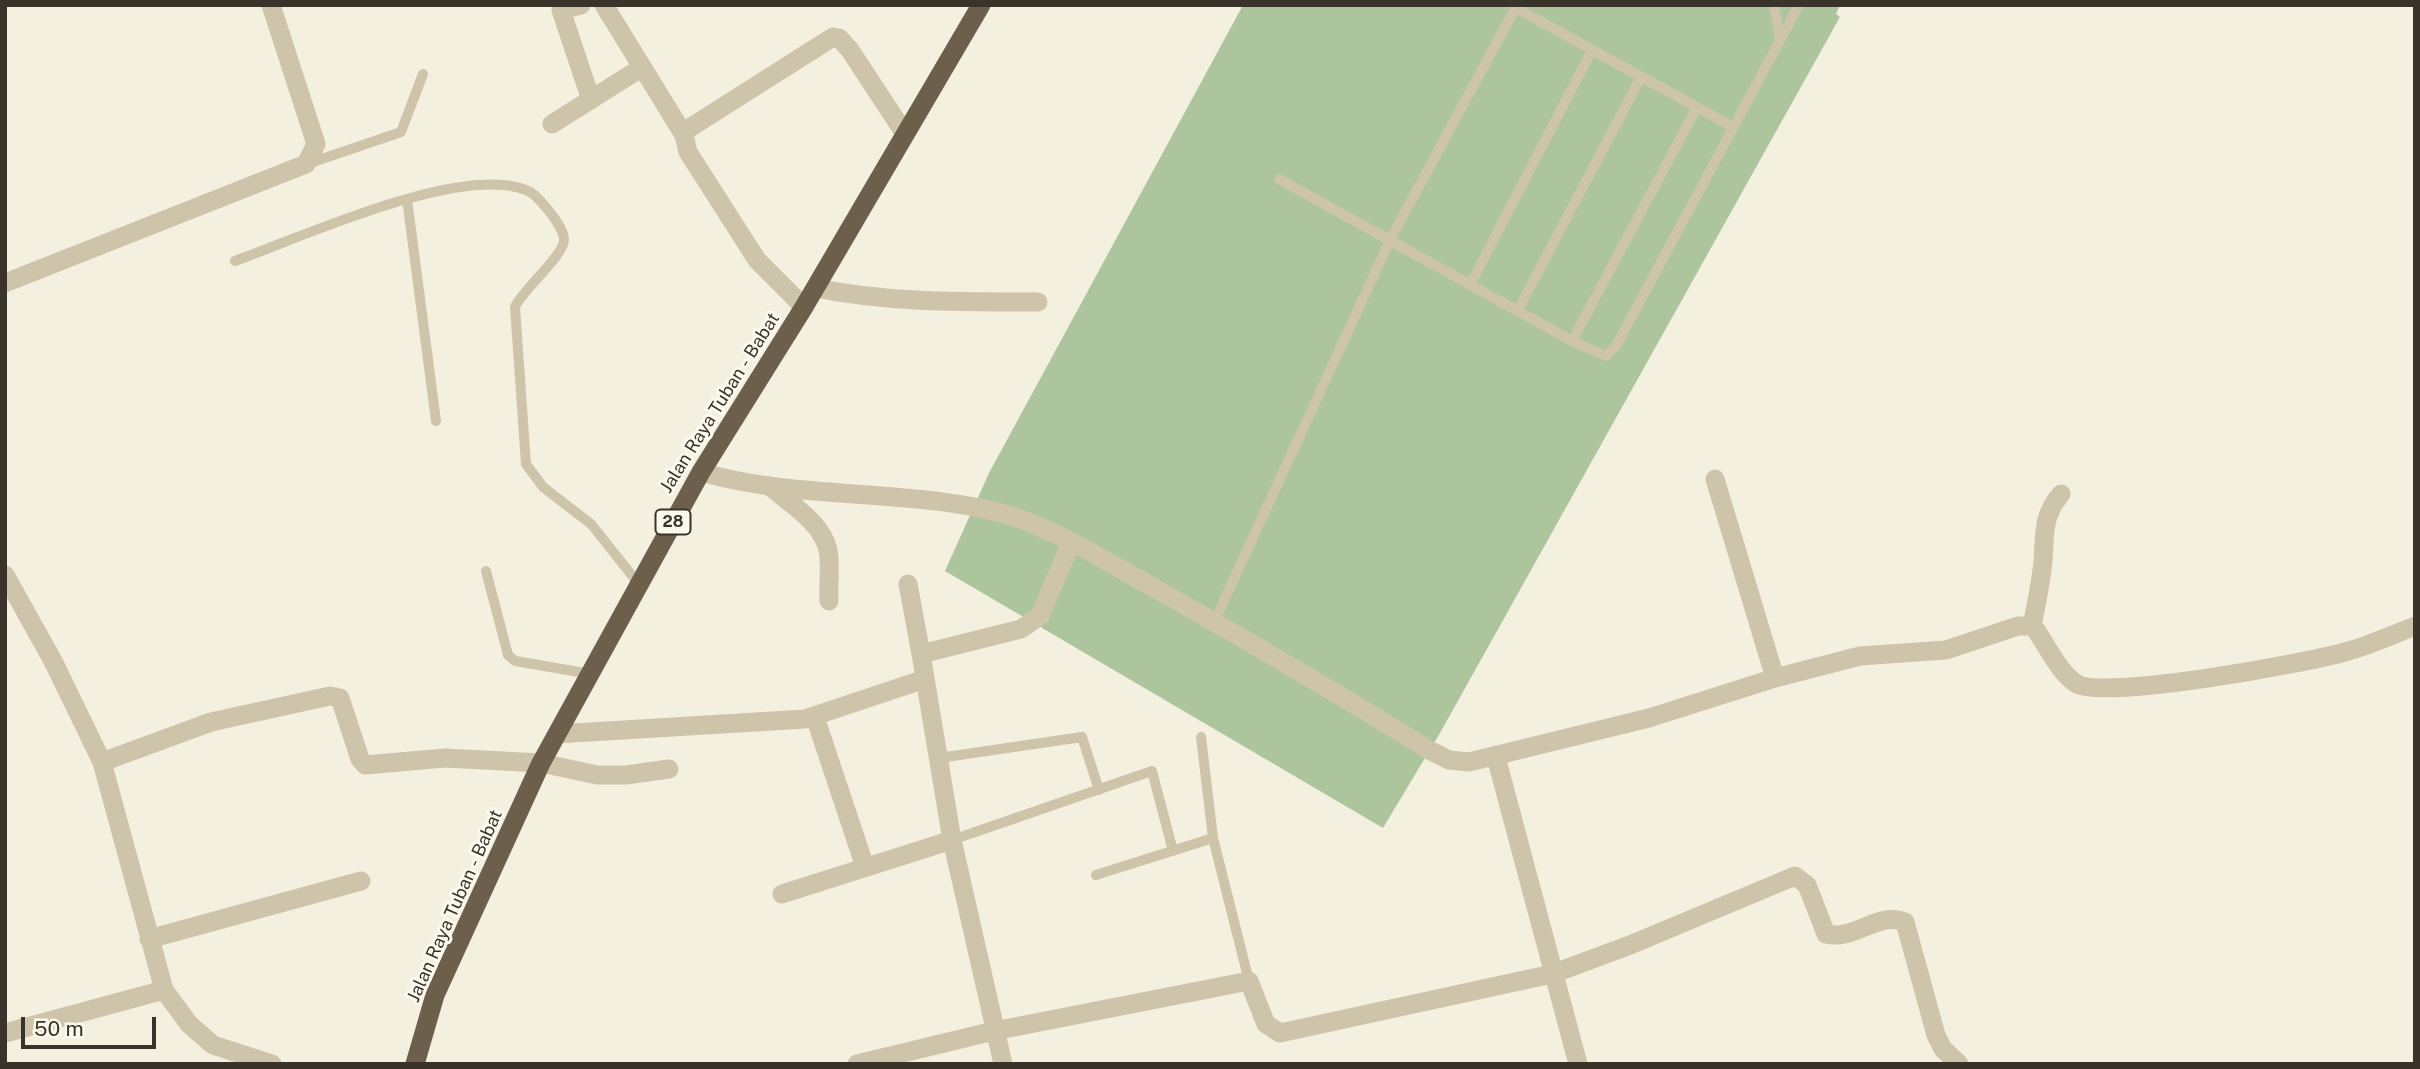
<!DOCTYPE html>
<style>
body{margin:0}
#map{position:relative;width:2420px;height:1069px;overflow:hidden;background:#f4f0df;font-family:"Public Sans",sans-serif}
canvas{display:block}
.frame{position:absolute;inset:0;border:7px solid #3a332a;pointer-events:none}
.scale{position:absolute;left:21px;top:1017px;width:135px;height:32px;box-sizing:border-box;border:4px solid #3a332a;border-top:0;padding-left:9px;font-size:21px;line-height:24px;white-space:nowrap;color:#3a332a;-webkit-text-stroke:5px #fbf8ec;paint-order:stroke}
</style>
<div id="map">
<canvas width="2420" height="1069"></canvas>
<div class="frame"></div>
<div class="scale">50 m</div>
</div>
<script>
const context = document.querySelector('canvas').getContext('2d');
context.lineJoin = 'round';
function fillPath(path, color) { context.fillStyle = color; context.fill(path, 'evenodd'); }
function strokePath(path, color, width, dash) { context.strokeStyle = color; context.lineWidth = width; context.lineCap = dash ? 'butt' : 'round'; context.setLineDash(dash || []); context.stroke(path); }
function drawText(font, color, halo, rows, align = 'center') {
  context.font = font + ' "Public Sans",sans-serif'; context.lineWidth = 6; context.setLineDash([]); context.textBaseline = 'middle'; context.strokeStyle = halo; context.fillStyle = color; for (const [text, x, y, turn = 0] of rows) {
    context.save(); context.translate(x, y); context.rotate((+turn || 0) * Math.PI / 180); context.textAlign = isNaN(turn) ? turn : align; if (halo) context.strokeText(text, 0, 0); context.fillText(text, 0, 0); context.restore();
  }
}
const green = new Path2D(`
 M 1243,5 L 1840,5 L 1836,14 L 1840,17 L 1440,733 L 1383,828 L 945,571 L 989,473 Z`);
const service = new Path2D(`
 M 1774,5 L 1780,39
 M 1516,8 L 1733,127
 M 307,164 L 401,132 L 423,74
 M 1279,179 L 1572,341 L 1606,356 L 1616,346 L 1799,5
 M 407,199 L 436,421
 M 235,261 C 302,237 460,164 526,190 C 535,193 543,204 549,211 C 555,219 563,229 564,239 C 565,255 523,289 515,307 L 526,464 L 543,487 L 591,524 L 638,583
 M 1471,283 L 1592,50
 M 1518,310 L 1641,77
 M 1572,341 L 1697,107
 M 486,571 L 508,655 L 515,661 L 591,674
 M 1214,622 L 1391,238 L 1517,5
 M 1201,737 L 1213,838 L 1249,981
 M 939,758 L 1082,737 L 1099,790
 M 952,840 L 1152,771 L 1173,851
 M 1096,875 L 1213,838`);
const minor = new Path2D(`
 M 581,5 L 561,10 L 591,100
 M 604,5 L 684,135
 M 552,124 L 641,68
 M 5,283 L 306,164 L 316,144 L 271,5
 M 816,288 C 890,303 963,302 1038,302
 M 804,307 L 757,260 L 688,152 L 684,135 L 688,129 L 833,37 L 839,38 L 850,50 L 905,134
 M 701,472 C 794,499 894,489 989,510 C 1048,523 1103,560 1156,589 C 1248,641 1339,694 1429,750 L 1449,760 L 1469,762 L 1649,718 L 1775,678 L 1860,656 L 1946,650 L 2018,626 L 2032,626 L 2036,630 C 2047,646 2060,674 2077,684 C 2106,700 2306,663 2345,652 C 2369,646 2392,635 2415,626
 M 1715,479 L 1775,678
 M 772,488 C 792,505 822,523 828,550 C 831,565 828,585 829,601
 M 5,575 L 53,661 L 102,762 L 164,990 L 189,1024 L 213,1045 L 272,1064
 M 908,584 L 921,654
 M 2032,626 C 2036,605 2041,583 2043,561 C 2045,534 2042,516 2061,494
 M 815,717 L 865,867
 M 557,734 L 805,719 L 925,679
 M 1496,757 L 1578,1064
 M 102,762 L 211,722 L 330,696 L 340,698 L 360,759 L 365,765 L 445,758 L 541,763 L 597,775 L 626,775 L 669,769
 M 782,894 L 952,840
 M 149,939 L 361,881
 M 5,1033 L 164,990
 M 857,1064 L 994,1031 L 1249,981 L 1266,1024 L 1280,1033 L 1552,974 L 1630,945 L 1795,876 L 1807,885 L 1826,934 C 1854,941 1878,911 1905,922 L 1936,1035 L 1943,1049 L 1959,1064
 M 1003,1064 L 952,840 L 921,654 L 1021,629 L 1040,616 L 1071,542`);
const trunk = new Path2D(`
 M 415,1064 L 435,995 L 541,763 L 701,472 L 804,307 L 981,5`);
const shields = [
 [673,522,35]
];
const shieldNames = [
 ["28",673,522]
];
const streetNames = [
 ["Jalan Raya Tuban - Babat",720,403,-58],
 ["Jalan Raya Tuban - Babat",455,906,-66]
];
fillPath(green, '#adc59d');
strokePath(service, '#cec4a9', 10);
strokePath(minor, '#cec4a9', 19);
strokePath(trunk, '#6c604d', 19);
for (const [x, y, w] of shields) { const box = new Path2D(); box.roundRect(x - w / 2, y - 12.5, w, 25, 5); context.fillStyle = '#fbf8ec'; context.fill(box); strokePath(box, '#3a332a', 2); }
drawText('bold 16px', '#3a332a', null, shieldNames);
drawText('18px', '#3a332a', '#fbf8ec', streetNames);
</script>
